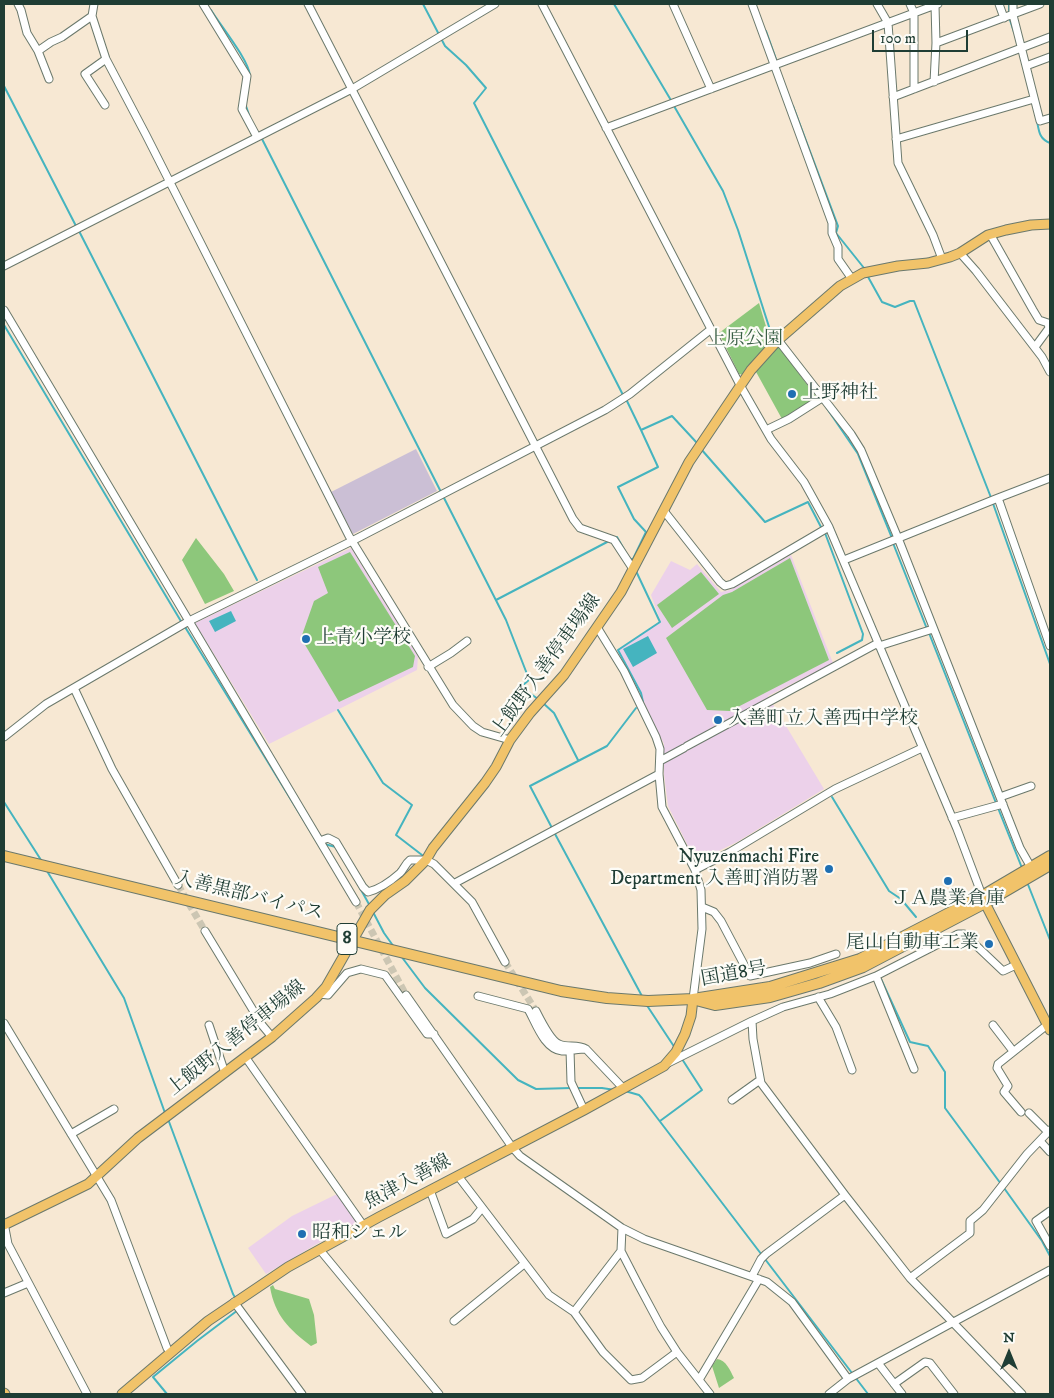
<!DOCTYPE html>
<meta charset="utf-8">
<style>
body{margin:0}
#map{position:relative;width:1054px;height:1398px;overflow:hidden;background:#f7e8d3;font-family:"IM FELL DW Pica",serif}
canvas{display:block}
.frame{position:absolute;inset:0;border:5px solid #1f3d34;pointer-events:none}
.north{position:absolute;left:984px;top:1328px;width:50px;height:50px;-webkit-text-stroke:4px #fdfcf7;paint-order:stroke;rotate:0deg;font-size:14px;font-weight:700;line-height:20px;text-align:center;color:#1f3d34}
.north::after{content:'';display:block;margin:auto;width:18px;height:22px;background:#1f3d34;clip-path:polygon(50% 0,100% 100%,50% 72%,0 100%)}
.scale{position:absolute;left:872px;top:30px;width:96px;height:22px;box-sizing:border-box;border:2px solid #1f3d34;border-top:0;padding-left:6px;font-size:15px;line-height:18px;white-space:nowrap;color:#1f3d34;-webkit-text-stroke:4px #fdfcf7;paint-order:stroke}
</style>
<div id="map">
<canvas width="1054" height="1398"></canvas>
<div class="frame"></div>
<div class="north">N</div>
<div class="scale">100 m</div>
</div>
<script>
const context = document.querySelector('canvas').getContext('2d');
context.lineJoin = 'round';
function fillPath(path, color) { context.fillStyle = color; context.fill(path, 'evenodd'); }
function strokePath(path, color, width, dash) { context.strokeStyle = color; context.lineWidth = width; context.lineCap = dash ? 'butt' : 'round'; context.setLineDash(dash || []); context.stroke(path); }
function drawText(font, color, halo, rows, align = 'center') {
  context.font = font + ' "IM FELL DW Pica","Noto Serif JP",serif'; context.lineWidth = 4.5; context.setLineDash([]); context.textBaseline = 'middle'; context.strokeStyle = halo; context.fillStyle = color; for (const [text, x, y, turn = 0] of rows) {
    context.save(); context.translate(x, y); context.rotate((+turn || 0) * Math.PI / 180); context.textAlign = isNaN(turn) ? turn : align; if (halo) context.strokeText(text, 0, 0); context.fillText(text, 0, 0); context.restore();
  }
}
const built = new Path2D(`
 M 351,548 L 418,657 L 417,670 L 269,744 L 195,623 Z
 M 791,555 L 833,663 L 768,696 L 824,789 L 737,842 L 696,862 L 668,806 L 664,774 L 664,744 L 629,671 L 617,650 L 661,622 L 651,595 L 671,561 L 690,570 L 697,564 L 721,592 L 730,590 Z
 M 337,1194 L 358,1222 L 315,1245 L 266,1274 L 248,1248 L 292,1216 Z`);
const industrial = new Path2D(`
 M 416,449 L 437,491 L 353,534 L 331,492 Z`);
const green = new Path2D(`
 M 759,303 L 768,333 L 774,339 L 744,375 L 739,374 L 719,333 Z
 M 777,344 L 817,398 L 782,419 L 755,370 Z
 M 196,538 L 224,574 L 234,591 L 205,604 L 182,560 Z
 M 350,552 L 415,656 L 413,667 L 339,702 L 301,638 L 314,601 L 328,593 L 318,567 Z
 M 790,558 L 829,660 L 730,711 L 707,710 L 666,638 L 723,595 L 732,592 Z
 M 701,572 L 719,594 L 672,628 L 657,605 Z
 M 273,1285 L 275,1289 L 309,1299 L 314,1315 L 317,1343 L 311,1346 C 289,1329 275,1316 270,1287 Z
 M 717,1359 C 726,1360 730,1370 734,1378 L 719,1388 L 712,1366 Z`);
const water = new Path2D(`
 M 231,611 L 236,621 L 215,632 L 209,621 Z
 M 648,636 L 657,653 L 633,667 L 623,649 Z`);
const stream = new Path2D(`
 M 423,4 L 445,46 L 466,65 L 486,88 L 474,103 L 623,395
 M 614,4 L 672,102
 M 1009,4 L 1009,12
 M 211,10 C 220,25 249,60 250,76
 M 1009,17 L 1014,32
 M 766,31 L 777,62
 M 4,86 L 76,226
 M 246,106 L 250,118
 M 674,106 L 723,191 L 738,230 L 771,333 L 776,338
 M 793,106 L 838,226 L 836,233 L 864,268
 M 1037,121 C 1039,131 1039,139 1050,143
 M 261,137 L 441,492
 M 79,231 L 257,580
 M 867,275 L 882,302 L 895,307 L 910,301 L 914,301 L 990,495 L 1050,664
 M 4,325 L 182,623
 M 626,399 L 641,430 L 672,416 L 697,443
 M 826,407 L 858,454 L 892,538
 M 701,449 L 765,522 L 808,502 L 822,529
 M 443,496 L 506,620 L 527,674 L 531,678 L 521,687 L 538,699
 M 825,533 L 863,634 L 862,640 L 837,653
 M 616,538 L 617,537 L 625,551
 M 893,543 L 927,629
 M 630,559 L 633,559 L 646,532 L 634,519 L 618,487 L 658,467 L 641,430
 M 636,571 L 660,622 L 618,650 L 641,693 L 643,702
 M 496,600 L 609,541
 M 185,627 L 317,842
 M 929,633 L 996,803
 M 543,703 L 554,713 L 578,760
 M 338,710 L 383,783 L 412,805 L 396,835 L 422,855
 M 832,797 L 889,891 L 901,899 L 916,917
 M 4,802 L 41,860
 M 998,808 L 1022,868
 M 552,828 L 530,786 L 607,746 L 636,708
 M 554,832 L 643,998
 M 324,844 L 336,847
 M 47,871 L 124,998 L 165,1113
 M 1027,882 L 1050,940
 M 360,888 L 370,906
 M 373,912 L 384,933 L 394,947
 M 401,956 L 425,988 L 518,1080 L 536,1089 L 571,1088
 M 881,979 L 910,1042 L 928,1046 L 945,1072 L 945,1108 L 1001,1184
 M 646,1004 L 675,1048
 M 575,1088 L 602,1088 L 615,1090
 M 625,1091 L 639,1095 L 642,1098 L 852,1373
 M 168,1119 L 233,1294 L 236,1299
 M 660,1121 L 702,1090 L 682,1059
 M 1004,1188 L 1042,1241 L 1050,1256
 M 855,1377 L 868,1394
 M 167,1394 L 153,1377 L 197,1341 L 238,1310`);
const minorTunnel = new Path2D(`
 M 178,885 L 205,931
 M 356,902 L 406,995
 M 505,962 L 536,1011`);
const minor = new Path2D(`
 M 18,4 L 21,10 L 27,33 L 38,51 L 51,42 L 62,37 L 92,16
 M 94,4 L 92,16 L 106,59 L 146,135 L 349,536 L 453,705 L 473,726 L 482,732 L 510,740
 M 203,4 L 247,76 L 242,109 L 257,137
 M 308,4 L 573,519 L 580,528 L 614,540 L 633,569
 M 542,4 L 740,385 L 771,439 L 804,482 L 829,527 L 957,829 L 983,898
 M 673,4 L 711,89
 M 752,4 L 832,223 L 832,233 L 838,247 L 838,259 L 852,279
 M 877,4 L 888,23 L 898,163 L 933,235 L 942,259
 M 910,4 L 914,13 L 914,89
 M 999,4 L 1004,18
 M 1013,4 L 1013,15 L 1040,121 L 1050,118
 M 935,5 L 936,43
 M 38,51 L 49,79
 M 1026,66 L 1050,57
 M 934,82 L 936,43 L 1040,4
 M 893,97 L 1050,37
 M 105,105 L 85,74 L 106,59
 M 606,128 L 938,4
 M 896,139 L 1034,99
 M 990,234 L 1033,310 L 1039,320 L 1048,323 L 1049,328 L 1035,347
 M 960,253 L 976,271 L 1042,357 L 1050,372
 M 4,266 L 352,89 L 495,4
 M 4,310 L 356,902
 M 778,340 L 851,434 L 861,450 L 898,538 L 1020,848 L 1032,869
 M 766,430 L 789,419 L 822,398
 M 998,498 L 1050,478
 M 664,511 L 720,582 L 725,586 L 732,584 L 829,527
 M 844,560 L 998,498 L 1050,646
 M 597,627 L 624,671 L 656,737 L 660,749 L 659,774 L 662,807 L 695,870 L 701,890 L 702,929 L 693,999
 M 879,646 L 933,629
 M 428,667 L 451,653 L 467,641
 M 74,688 L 112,769 L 178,885
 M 4,737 L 46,704 L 189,621 L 352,541 L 605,410 L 630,394 L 710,330
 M 687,746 L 878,643
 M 660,761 L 684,748
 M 1000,797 L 1031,786
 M 952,818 L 1003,804
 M 320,841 L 328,838 L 336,842 L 363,887 L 368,892 C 380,889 391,881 400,873 C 404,869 405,864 410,860 L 426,860 L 434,864 L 472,902 L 505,962
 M 695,870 L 730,852 L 835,789 L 922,748
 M 455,883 L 659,774
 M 702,907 L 714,912 L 721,921 L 750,976 L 810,963 L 836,954
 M 205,931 L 262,1025 L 272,1037
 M 876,976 L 914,1069
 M 320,994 L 328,995 L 347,973 L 361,969 L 385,975 L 427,1034 L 434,1034
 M 406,995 L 512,1147 L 520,1156 L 622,1228 L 644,1239 L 767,1282 L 792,1302 L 848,1379
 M 478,996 L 528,1009 C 536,1023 544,1049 562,1051 C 570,1051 578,1049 586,1049
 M 818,997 L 836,1027 L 852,1070
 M 536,1011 C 540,1019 551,1041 559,1044 C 568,1048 577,1044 586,1049 L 623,1088
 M 752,1021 L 753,1039 L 761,1083 L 845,1195 L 910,1278 L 1022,1394
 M 4,1023 L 111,1200 L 167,1348 L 170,1352
 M 209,1025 L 225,1073
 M 993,1025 L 1013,1051
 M 570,1050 L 571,1082 L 584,1110
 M 246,1058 L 363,1225
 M 668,1063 L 752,1021 L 783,1007 L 830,994 L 876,976 L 958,934 L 964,934 L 1003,971 L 1016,965
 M 732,1100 L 760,1080
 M 1021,1112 L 1004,1092 L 1008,1086 L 997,1068 L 998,1064 L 1047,1025
 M 1029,1113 L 1048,1132
 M 71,1134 L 114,1109
 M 1040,1141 L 1050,1152
 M 458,1176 L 549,1295 L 574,1312 L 603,1352 L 631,1380 L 642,1378 L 677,1352
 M 430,1190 L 446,1234 L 473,1219 L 482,1208
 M 1050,1211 L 1036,1221 L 1050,1246
 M 4,1223 L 8,1244 L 87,1394
 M 622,1228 L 621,1251 L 638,1284 L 661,1327 L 677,1352 L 710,1394
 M 320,1250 L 439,1394
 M 752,1276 L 761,1259 L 766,1254 L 845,1195
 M 910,1278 L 970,1233 L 970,1221 L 983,1210 L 1027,1154 L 1050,1130
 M 4,1293 L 28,1283
 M 234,1302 L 302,1394
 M 574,1312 L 621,1251
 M 454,1321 L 524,1264
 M 878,1363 L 902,1394
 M 699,1380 L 759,1279
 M 894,1384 L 925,1362 L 930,1363 L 954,1394
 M 829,1394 L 848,1379 L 1050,1270`);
const major = new Path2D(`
 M 985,903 L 1050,1030
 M 4,1225 L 88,1184 L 138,1138 L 272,1037 L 316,998 L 326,987 L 370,910 L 385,895 L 405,881 L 426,860 L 433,848 L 485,783 L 496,767 L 510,740 L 530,713 L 564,675 L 621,592 L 689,462 L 751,370 L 778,340 L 840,286 L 863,273 L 898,266 L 928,263 L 950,257 L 960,253 L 988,235 L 1006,230 L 1031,225 L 1050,224
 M 4,1393 L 5,1394
 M 122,1394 L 208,1321 L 288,1267 L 379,1217 L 584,1110 L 664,1066 L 676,1052 L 685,1034 L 691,1016 L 693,999`);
const highway = new Path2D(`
 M 4,856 L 561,991 L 607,998 L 648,1001 L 693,999 L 770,987 L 860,959 L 982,896 L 1050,856
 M 696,1000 L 715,1005 L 770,997 L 819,983 L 863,967 L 985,903 L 1050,865`);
const markers = [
 [792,394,5,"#1f6fb2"],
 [306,639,5,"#1f6fb2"],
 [718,720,5,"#1f6fb2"],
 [829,869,5,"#1f6fb2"],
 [948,881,5,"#1f6fb2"],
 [989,944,5,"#1f6fb2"],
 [302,1234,5,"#1f6fb2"]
];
const shields = [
 [347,939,20]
];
const shieldNames = [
 ["8",347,939]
];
const parkNames = [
 ["上原公園",745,340]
];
const poiNames = [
 ["上野神社",802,394],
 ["上青小学校",316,639],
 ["入善町立入善西中学校",728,720],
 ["Nyuzenmachi Fire",819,858,"right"],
 ["Department 入善町消防署",819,880,"right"],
 ["ＪＡ農業倉庫",948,900,"center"],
 ["尾山自動車工業",979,944,"right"],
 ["昭和シェル",312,1234]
];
const streetNames = [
 ["上飯野入善停車場線",547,666,-54],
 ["入善黒部バイパス",249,897,14],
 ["国道8号",734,975,-10],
 ["上飯野入善停車場線",237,1039,-39],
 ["魚津入善線",408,1183,-28]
];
fillPath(built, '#ecd1ea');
fillPath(industrial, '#cbbfd5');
fillPath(green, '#8dc77b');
fillPath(water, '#45b4bf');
strokePath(stream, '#45b4bf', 2);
strokePath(minorTunnel, '#ccc6b3', 7, [7, 3.5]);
strokePath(minor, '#6b796c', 9);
strokePath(major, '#6b796c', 11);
strokePath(highway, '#6b796c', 12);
strokePath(minor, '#fff', 7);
strokePath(major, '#f1c36a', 9);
strokePath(highway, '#f1c36a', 10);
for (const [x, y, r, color] of markers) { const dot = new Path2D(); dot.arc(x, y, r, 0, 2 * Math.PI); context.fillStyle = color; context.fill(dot); strokePath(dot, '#fdfcf7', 2); }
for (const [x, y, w] of shields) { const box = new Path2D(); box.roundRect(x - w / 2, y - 15.5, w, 31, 4); context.fillStyle = '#fdfcf7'; context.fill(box); strokePath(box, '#1f3d34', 1); }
drawText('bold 18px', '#1f3d34', null, shieldNames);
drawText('19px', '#3a6046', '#fdfcf7', parkNames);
drawText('19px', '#1f3d34', '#fdfcf7', poiNames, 'left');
drawText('19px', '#1f3d34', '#fdfcf7', streetNames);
</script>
